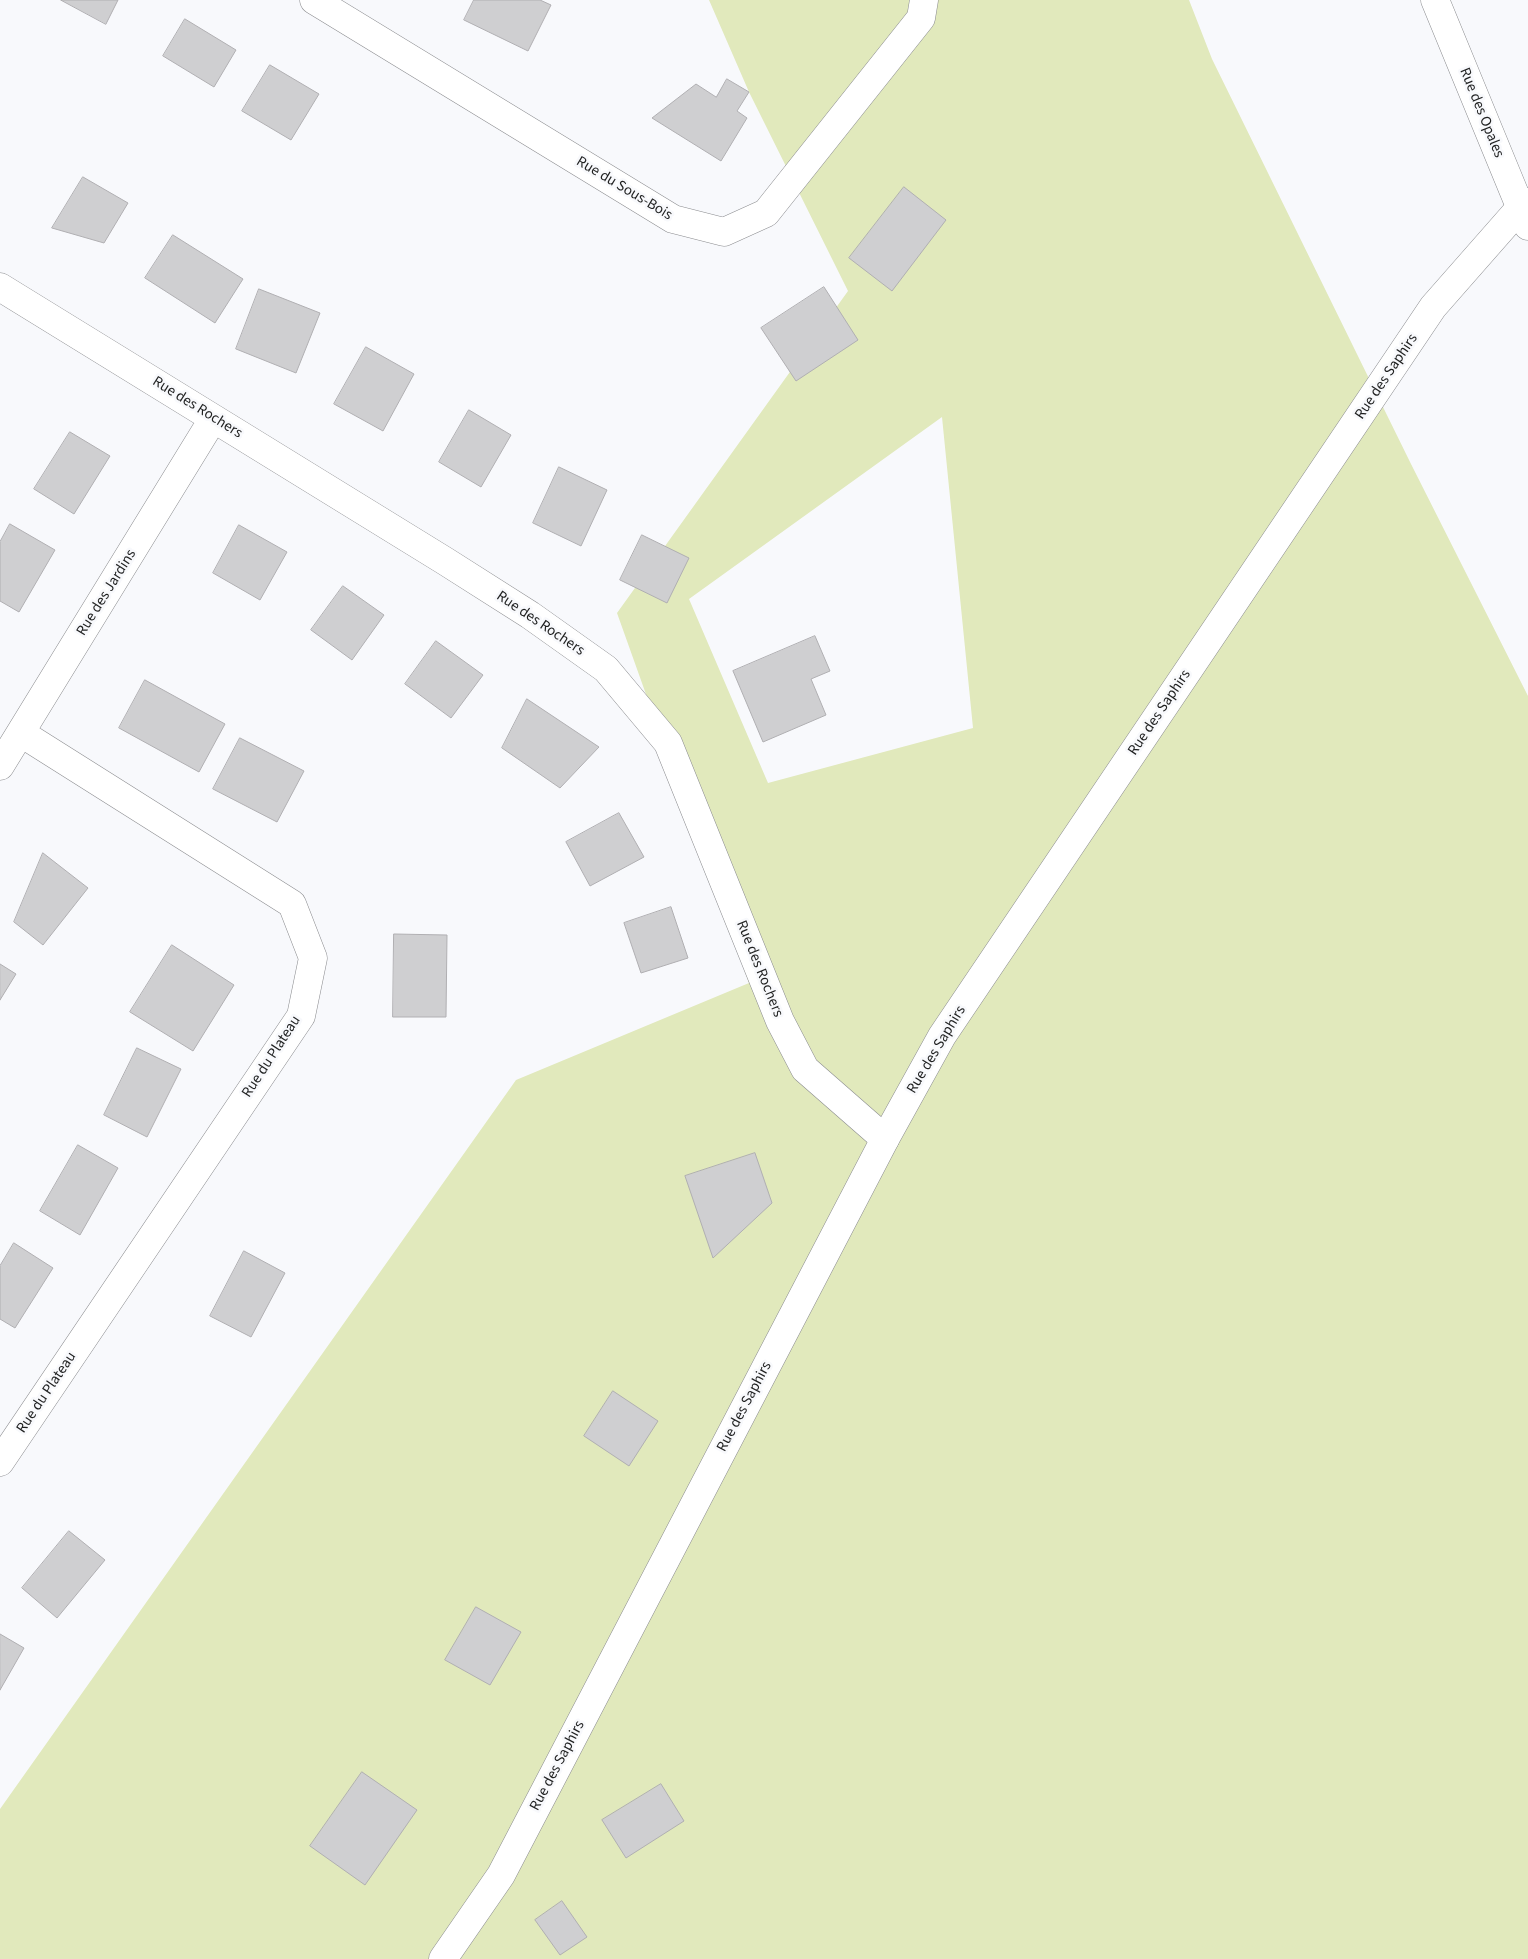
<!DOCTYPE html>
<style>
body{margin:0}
canvas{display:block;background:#f8f9fc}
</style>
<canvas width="1528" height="1959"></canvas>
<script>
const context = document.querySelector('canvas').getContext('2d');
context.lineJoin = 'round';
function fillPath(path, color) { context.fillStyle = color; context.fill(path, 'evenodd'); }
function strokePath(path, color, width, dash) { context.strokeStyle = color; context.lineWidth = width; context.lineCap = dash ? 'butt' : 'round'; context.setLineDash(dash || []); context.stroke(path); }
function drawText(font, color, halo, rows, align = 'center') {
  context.font = font + ' "Source Sans 3",sans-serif'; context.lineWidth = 5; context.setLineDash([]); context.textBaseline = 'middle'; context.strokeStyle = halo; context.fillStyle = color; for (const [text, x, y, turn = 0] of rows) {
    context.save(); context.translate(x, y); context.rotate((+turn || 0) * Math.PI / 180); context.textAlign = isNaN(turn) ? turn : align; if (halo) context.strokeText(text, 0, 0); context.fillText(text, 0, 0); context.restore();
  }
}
const green = new Path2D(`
 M 709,0 L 1189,0 L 1212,59 L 1411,464 L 1528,696 L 1528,1959 L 0,1959 L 0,1809 L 516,1080 L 749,983 L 617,613 L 848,291 L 749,92 ZM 942,417 L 973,728 L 768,783 L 689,599 Z`);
const building = new Path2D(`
 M 61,0 L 118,0 L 106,24 Z
 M 474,0 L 540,0 L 551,5 L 528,51 L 464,20 Z
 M 185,19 L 236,50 L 214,87 L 163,56 Z
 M 270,65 L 319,94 L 291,140 L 242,111 Z
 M 727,79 L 749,92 L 737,111 L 747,118 L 721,161 L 652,118 L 696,84 L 716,97 Z
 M 83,177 L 128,203 L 104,243 L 52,228 Z
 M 904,187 L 946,220 L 892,291 L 849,258 Z
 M 173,235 L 243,279 L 215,323 L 145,278 Z
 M 824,287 L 858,340 L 796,381 L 761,328 Z
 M 259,289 L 320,313 L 296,373 L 236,349 Z
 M 366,347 L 414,374 L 383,431 L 334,404 Z
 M 469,410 L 511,435 L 481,487 L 439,462 Z
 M 70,432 L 110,456 L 74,514 L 34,489 Z
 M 559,467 L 607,490 L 581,546 L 533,523 Z
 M 10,524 L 55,550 L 19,612 L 0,601 L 0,542 Z
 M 239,525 L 287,552 L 260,600 L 213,573 Z
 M 642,535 L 689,558 L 667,603 L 620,580 Z
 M 343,586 L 384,615 L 352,660 L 311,630 Z
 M 815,636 L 830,671 L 811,679 L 826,715 L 763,742 L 733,671 Z
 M 436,641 L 483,675 L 451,718 L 405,684 Z
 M 145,680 L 225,724 L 199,772 L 119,728 Z
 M 527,699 L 599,747 L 560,788 L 502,748 Z
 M 240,738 L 304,771 L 277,822 L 213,789 Z
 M 619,813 L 644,857 L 590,886 L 566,842 Z
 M 43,853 L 88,888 L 43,945 L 14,922 Z
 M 671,907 L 688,958 L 641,973 L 624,923 Z
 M 394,934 L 447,935 L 446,1017 L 393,1017 Z
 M 172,945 L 234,985 L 193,1051 L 130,1012 Z
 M 0,964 L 16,974 L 0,1000 Z
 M 137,1048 L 181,1069 L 147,1137 L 104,1115 Z
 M 78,1145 L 118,1168 L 80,1235 L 40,1211 Z
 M 755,1153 L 772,1203 L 713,1258 L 685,1176 Z
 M 14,1243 L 53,1268 L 15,1328 L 0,1319 L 0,1266 Z
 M 244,1251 L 285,1273 L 251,1337 L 210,1316 Z
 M 613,1391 L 658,1421 L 629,1466 L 584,1436 Z
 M 69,1531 L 105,1560 L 57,1618 L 22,1588 Z
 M 476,1607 L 521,1632 L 490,1685 L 445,1660 Z
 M 0,1634 L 24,1648 L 0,1690 Z
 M 362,1772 L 417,1810 L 365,1885 L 310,1846 Z
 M 661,1784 L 684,1821 L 626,1858 L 602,1820 Z
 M 562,1901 L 587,1937 L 560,1955 L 535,1920 Z`);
const minor = new Path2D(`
 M 314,0 L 673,219 L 724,232 L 766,213 L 921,18 L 924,0
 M 1435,0 L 1528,226
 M 0,287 L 445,561 L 530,615 L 606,669 L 668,743 L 780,1021 L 805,1069 L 885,1139
 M 0,766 L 213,419
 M 0,1462 L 301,1016 L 313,958 L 292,904 L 21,733`);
const tertiary = new Path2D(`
 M 443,1959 L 501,1875 L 885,1139 L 942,1036 L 1433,307 L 1520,208 L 1528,202`);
const streetNames = [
 ["Rue des Opales",1481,113,68],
 ["Rue du Sous-Bois",624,189,31],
 ["Rue des Saphirs",1387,377,-56],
 ["Rue des Rochers",197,408,32],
 ["Rue des Jardins",107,593,-58],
 ["Rue des Rochers",540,624,34],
 ["Rue des Saphirs",1160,713,-56],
 ["Rue des Rochers",759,969,68],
 ["Rue des Saphirs",937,1050,-59],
 ["Rue du Plateau",272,1057,-57],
 ["Rue du Plateau",47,1393,-56],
 ["Rue des Saphirs",745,1407,-62],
 ["Rue des Saphirs",558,1766,-62]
];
fillPath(green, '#e1e9bc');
fillPath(building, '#cfcfd1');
strokePath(building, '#b0afb2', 1);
strokePath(minor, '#8b8c8f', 29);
strokePath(tertiary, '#8b8c8f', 29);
strokePath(minor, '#fff', 28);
strokePath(tertiary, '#fff', 28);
drawText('15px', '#1f2020', '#f8f9fc', streetNames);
</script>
